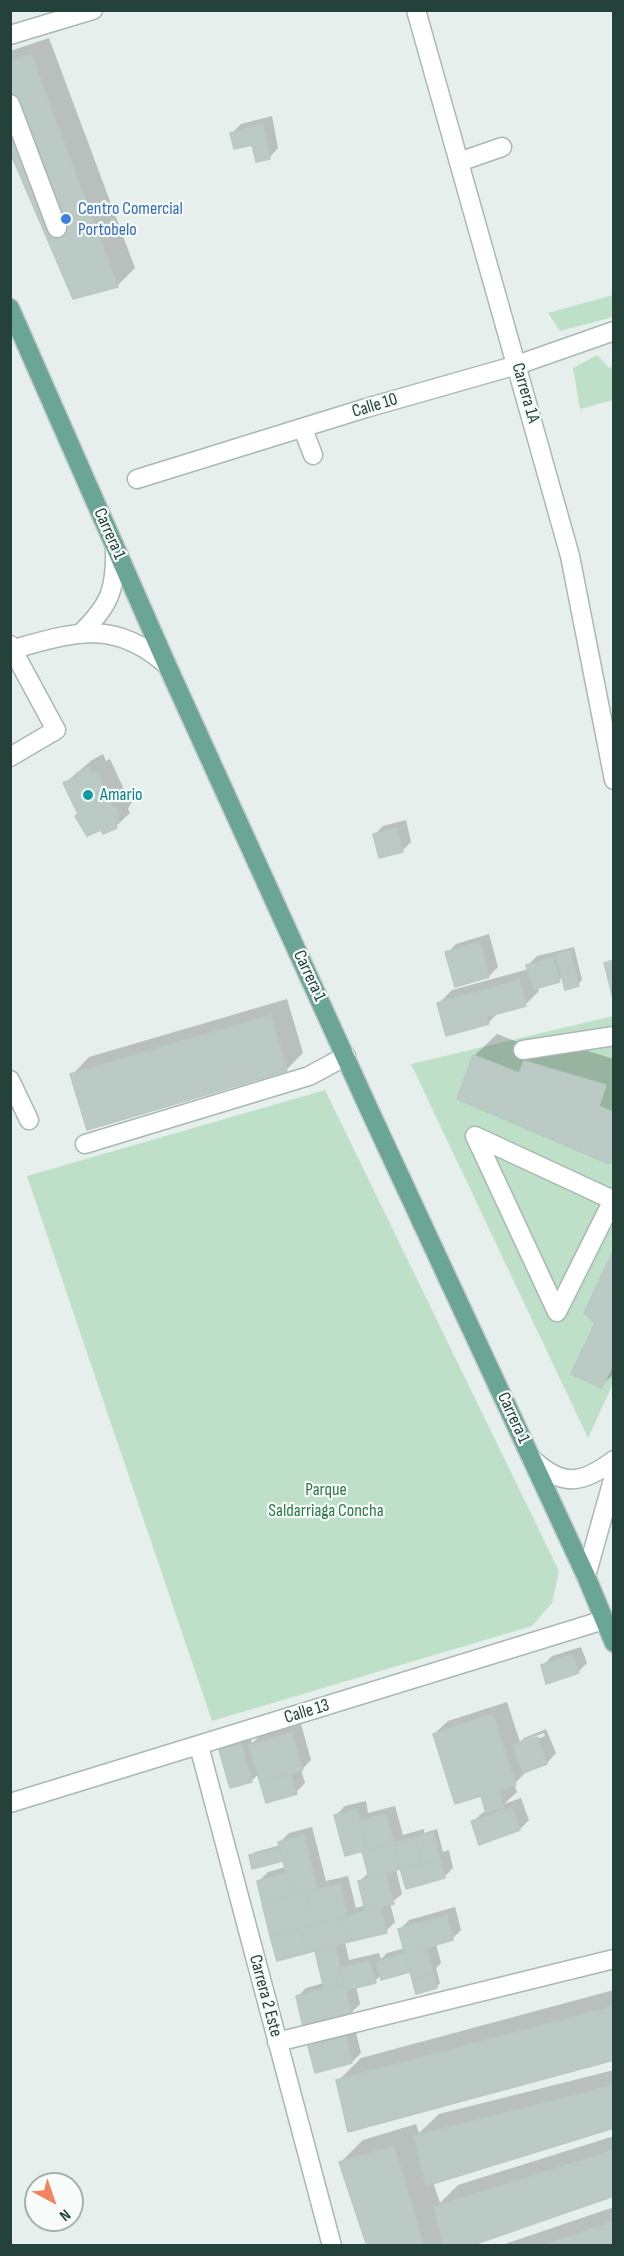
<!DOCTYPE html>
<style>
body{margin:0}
#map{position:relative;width:624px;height:2256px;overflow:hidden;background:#e6efeb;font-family:"Sofia Sans Condensed",sans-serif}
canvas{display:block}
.frame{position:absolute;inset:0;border:12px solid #24423a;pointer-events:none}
.north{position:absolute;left:24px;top:2172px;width:60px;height:60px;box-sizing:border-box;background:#f7fbf9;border:2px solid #a3b1ad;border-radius:50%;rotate:140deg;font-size:16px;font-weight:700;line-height:24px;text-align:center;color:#24423a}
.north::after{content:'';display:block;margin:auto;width:21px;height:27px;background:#f4845f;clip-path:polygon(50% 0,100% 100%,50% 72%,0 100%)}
</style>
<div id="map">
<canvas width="624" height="2256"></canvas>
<div class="frame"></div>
<div class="north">N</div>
</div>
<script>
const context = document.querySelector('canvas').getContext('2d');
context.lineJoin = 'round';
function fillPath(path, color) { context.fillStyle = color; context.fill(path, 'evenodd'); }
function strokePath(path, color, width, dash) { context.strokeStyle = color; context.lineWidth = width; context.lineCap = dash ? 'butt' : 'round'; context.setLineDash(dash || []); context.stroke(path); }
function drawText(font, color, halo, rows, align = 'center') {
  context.font = font + ' "Sofia Sans Condensed",sans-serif'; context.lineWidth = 4.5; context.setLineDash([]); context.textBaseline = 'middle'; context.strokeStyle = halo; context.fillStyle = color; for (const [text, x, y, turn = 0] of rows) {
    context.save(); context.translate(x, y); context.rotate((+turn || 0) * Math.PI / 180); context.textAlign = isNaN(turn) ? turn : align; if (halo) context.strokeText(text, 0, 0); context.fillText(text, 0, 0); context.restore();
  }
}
const green = new Path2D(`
 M 613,295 L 613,317 L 560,331 L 548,313 Z
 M 597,355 L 609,368 L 613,366 L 613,400 L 580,409 L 573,368 Z
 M 613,1016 L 613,1384 L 588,1438 L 411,1064 Z
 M 325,1090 L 559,1571 L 552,1603 L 532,1626 L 212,1721 L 27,1176 Z`);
const shadow = new Path2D(`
 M 49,38 L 135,268 L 118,285 L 74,297 L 10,148 L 10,51 Z
 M 272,116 L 278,148 L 269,158 L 253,143 L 232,133 L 241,124 Z
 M 103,754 L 106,761 L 110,759 L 127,796 L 130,794 L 132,801 L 128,809 L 130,813 L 116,826 L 102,828 L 79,814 L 65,783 L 92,760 Z
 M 406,820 L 411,842 L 402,851 L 374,835 L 383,826 Z
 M 489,934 L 498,967 L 489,976 L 447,953 L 456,944 Z
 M 574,947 L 582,980 L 578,984 L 563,976 L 559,980 L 537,987 L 539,991 L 525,1005 L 499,1012 L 488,1023 L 439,1003 L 452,990 L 529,969 L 528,965 L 537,956 Z
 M 287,999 L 303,1053 L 286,1070 L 72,1075 L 89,1057 Z
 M 497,1034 L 538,1050 L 548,1039 L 614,1059 L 614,1157 L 474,1056 Z
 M 614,1252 L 614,1374 L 601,1386 L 597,1323 Z
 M 581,1647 L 587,1663 L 578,1672 L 543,1665 L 552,1656 Z
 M 507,1702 L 520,1742 L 524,1738 L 546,1729 L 556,1753 L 547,1763 L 529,1769 L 514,1784 L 517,1792 L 504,1804 L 521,1798 L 529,1820 L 520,1829 L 473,1822 L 482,1813 L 487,1811 L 482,1794 L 434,1734 L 448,1721 ZM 544,1733 L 545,1736 L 523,1744 L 523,1741 Z
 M 301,1724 L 311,1760 L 301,1770 L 305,1783 L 296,1792 L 267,1801 L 259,1774 L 251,1781 L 221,1750 L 230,1741 L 250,1735 L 252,1743 L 260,1736 Z
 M 366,1801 L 368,1813 L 395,1806 L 403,1835 L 424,1829 L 424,1833 L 437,1829 L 443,1852 L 449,1850 L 453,1868 L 444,1877 L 401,1868 L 396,1869 L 402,1894 L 390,1904 L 395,1922 L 386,1931 L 345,1942 L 349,1960 L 379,1953 L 381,1959 L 387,1953 L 405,1948 L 400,1929 L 409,1920 L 455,1907 L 461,1930 L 452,1939 L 436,1944 L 441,1963 L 436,1968 L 440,1983 L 436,1987 L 411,1971 L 382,1979 L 381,1975 L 375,1981 L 356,1986 L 360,2004 L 351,2013 L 297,1997 L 306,1988 L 324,1983 L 316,1949 L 278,1959 L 259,1881 L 268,1872 L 286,1867 L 284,1858 L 250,1856 L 255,1852 L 281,1845 L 280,1842 L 289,1833 L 312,1827 L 326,1881 L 348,1876 L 356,1908 L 366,1905 L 360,1881 L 369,1872 L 363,1850 L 336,1815 L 345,1806 Z
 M 614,1990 L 614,2058 L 338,2081 L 361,2058 Z
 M 355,2028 L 361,2053 L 352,2062 L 310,2047 L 319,2038 Z
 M 614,2070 L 614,2127 L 433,2182 L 440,2203 L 458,2185 L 614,2136 L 614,2195 L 466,2246 L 369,2246 L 341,2162 L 363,2140 L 416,2124 L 419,2133 L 439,2114 Z
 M 614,2207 L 614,2246 L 499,2246 Z`);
const building = new Path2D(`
 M 31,54 L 118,287 L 73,299 L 10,152 L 10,62 Z
 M 263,124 L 270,159 L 256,162 L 252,145 L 234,149 L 230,133 Z
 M 90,767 L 92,773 L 96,771 L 113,808 L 116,807 L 120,816 L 117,817 L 118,820 L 115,822 L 117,828 L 103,834 L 101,830 L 87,836 L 75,816 L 78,814 L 63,783 L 78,776 L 77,773 Z
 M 397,828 L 403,852 L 379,858 L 373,834 Z
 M 480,942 L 489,977 L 455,987 L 445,952 Z
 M 570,950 L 579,986 L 565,990 L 556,954 Z
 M 553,957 L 560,982 L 534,989 L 526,965 Z
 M 614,960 L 614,998 L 613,998 L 604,963 Z
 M 519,980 L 526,1006 L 486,1017 L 489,1024 L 446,1036 L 437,1003 Z
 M 271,1015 L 287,1071 L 87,1130 L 70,1074 Z
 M 473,1055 L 519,1073 L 524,1061 L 606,1085 L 599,1106 L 614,1113 L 614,1157 L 609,1164 L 457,1099 Z
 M 614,1249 L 614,1362 L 602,1388 L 571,1374 L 595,1323 L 584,1313 Z
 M 572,1655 L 579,1673 L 546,1684 L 541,1665 Z
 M 493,1714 L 516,1785 L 499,1791 L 504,1807 L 486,1813 L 481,1796 L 455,1804 L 433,1734 Z
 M 292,1733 L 303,1770 L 260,1783 L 249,1745 Z
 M 537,1737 L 547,1764 L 523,1773 L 513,1746 Z
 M 241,1743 L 252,1782 L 230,1788 L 219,1750 Z
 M 291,1774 L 297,1794 L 266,1803 L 260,1783 Z
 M 512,1807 L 520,1830 L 479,1845 L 471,1821 Z
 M 357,1809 L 367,1850 L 345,1856 L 334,1815 Z
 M 386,1814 L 394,1843 L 367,1850 L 359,1821 Z
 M 433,1832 L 440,1859 L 422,1864 L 415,1837 Z
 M 304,1835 L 317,1889 L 292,1896 L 278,1842 Z
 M 415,1837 L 422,1864 L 400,1869 L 394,1843 Z
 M 394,1843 L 400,1869 L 369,1878 L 362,1851 Z
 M 280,1848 L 283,1861 L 252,1869 L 249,1855 Z
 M 440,1859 L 445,1878 L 406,1889 L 400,1869 Z
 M 286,1873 L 292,1896 L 262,1903 L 257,1881 Z
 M 386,1873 L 394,1904 L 365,1911 L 358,1881 Z
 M 340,1884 L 347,1916 L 314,1924 L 306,1892 Z
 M 306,1892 L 314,1924 L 270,1936 L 262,1903 Z
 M 381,1908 L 387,1933 L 348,1942 L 342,1917 Z
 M 447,1915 L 453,1940 L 405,1954 L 398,1929 Z
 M 342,1917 L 348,1942 L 307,1953 L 301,1928 Z
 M 301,1928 L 307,1953 L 277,1961 L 270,1936 Z
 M 335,1946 L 344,1984 L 324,1989 L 315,1951 Z
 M 426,1948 L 433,1973 L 412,1979 L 405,1954 Z
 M 405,1954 L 410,1972 L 381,1980 L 376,1962 Z
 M 370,1961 L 376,1983 L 346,1990 L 340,1968 Z
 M 433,1973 L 437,1988 L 416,1994 L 412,1979 Z
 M 344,1984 L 352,2015 L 303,2027 L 296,1996 Z
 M 614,2006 L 614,2060 L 348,2132 L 336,2080 Z
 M 346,2036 L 352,2063 L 315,2073 L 308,2046 Z
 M 614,2085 L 614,2128 L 426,2186 L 414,2136 Z
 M 394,2146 L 424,2246 L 367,2246 L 339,2162 Z
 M 614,2150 L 614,2196 L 470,2246 L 443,2246 L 434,2207 Z
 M 614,2221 L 614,2246 L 541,2246 Z`);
const minor = new Path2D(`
 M 416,10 L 570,556 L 614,780
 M 10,35 L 93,10
 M 10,104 L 57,228
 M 459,162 L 502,147
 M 303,429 L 313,455
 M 137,479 L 366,408 L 517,365 L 614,331
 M 81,633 C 110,605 116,589 115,549
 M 10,645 L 56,730 L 10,757
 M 10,650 C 73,633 112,617 167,665
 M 523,1050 L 614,1036
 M 10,1080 L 29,1120
 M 85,1144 L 309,1076 L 346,1056
 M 613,1200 L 475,1136 L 557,1312 L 614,1198
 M 531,1458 C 562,1487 581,1485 614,1460
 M 586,1576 L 614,1476
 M 199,1746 L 332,2246
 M 10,1803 L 604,1620
 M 277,2042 L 614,1959`);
const major = new Path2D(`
 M 10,308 L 167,665 L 368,1107 L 586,1576 L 614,1643`);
const markers = [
 [66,219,6,"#3f7fe0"],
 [88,795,6,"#0f9aa8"]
];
const shopNames = [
 ["Centro Comercial",78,209],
 ["Portobelo",78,230]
];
const streetNames = [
 ["Carrera 1A",525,393,74],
 ["Calle 10",375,406,-17],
 ["Carrera 1",109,534,66],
 ["Carrera 1",309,976,65],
 ["Carrera 1",513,1418,65],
 ["Calle 13",307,1712,-17],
 ["Carrera 2 Este",265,1996,75]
];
const cultureNames = [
 ["Amario",100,795]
];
const parkNames = [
 ["Parque",326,1490],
 ["Saldarriaga Concha",326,1511]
];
fillPath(green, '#bfe0c8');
fillPath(shadow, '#0003');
fillPath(building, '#bbcac4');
strokePath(building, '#b8c9c2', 1.5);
strokePath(minor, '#a8b8b2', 21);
strokePath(major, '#c2cac8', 21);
strokePath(minor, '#fff', 18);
strokePath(major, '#6aa596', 18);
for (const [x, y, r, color] of markers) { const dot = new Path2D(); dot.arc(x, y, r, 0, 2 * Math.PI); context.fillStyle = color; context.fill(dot); strokePath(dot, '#f7fbf9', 2); }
drawText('18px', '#366cbe', '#f7fbf9', shopNames, 'left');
drawText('18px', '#24423a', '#f7fbf9', streetNames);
drawText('18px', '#0d838f', '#f7fbf9', cultureNames, 'left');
drawText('18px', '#2d7a4b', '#f7fbf9', parkNames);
</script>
